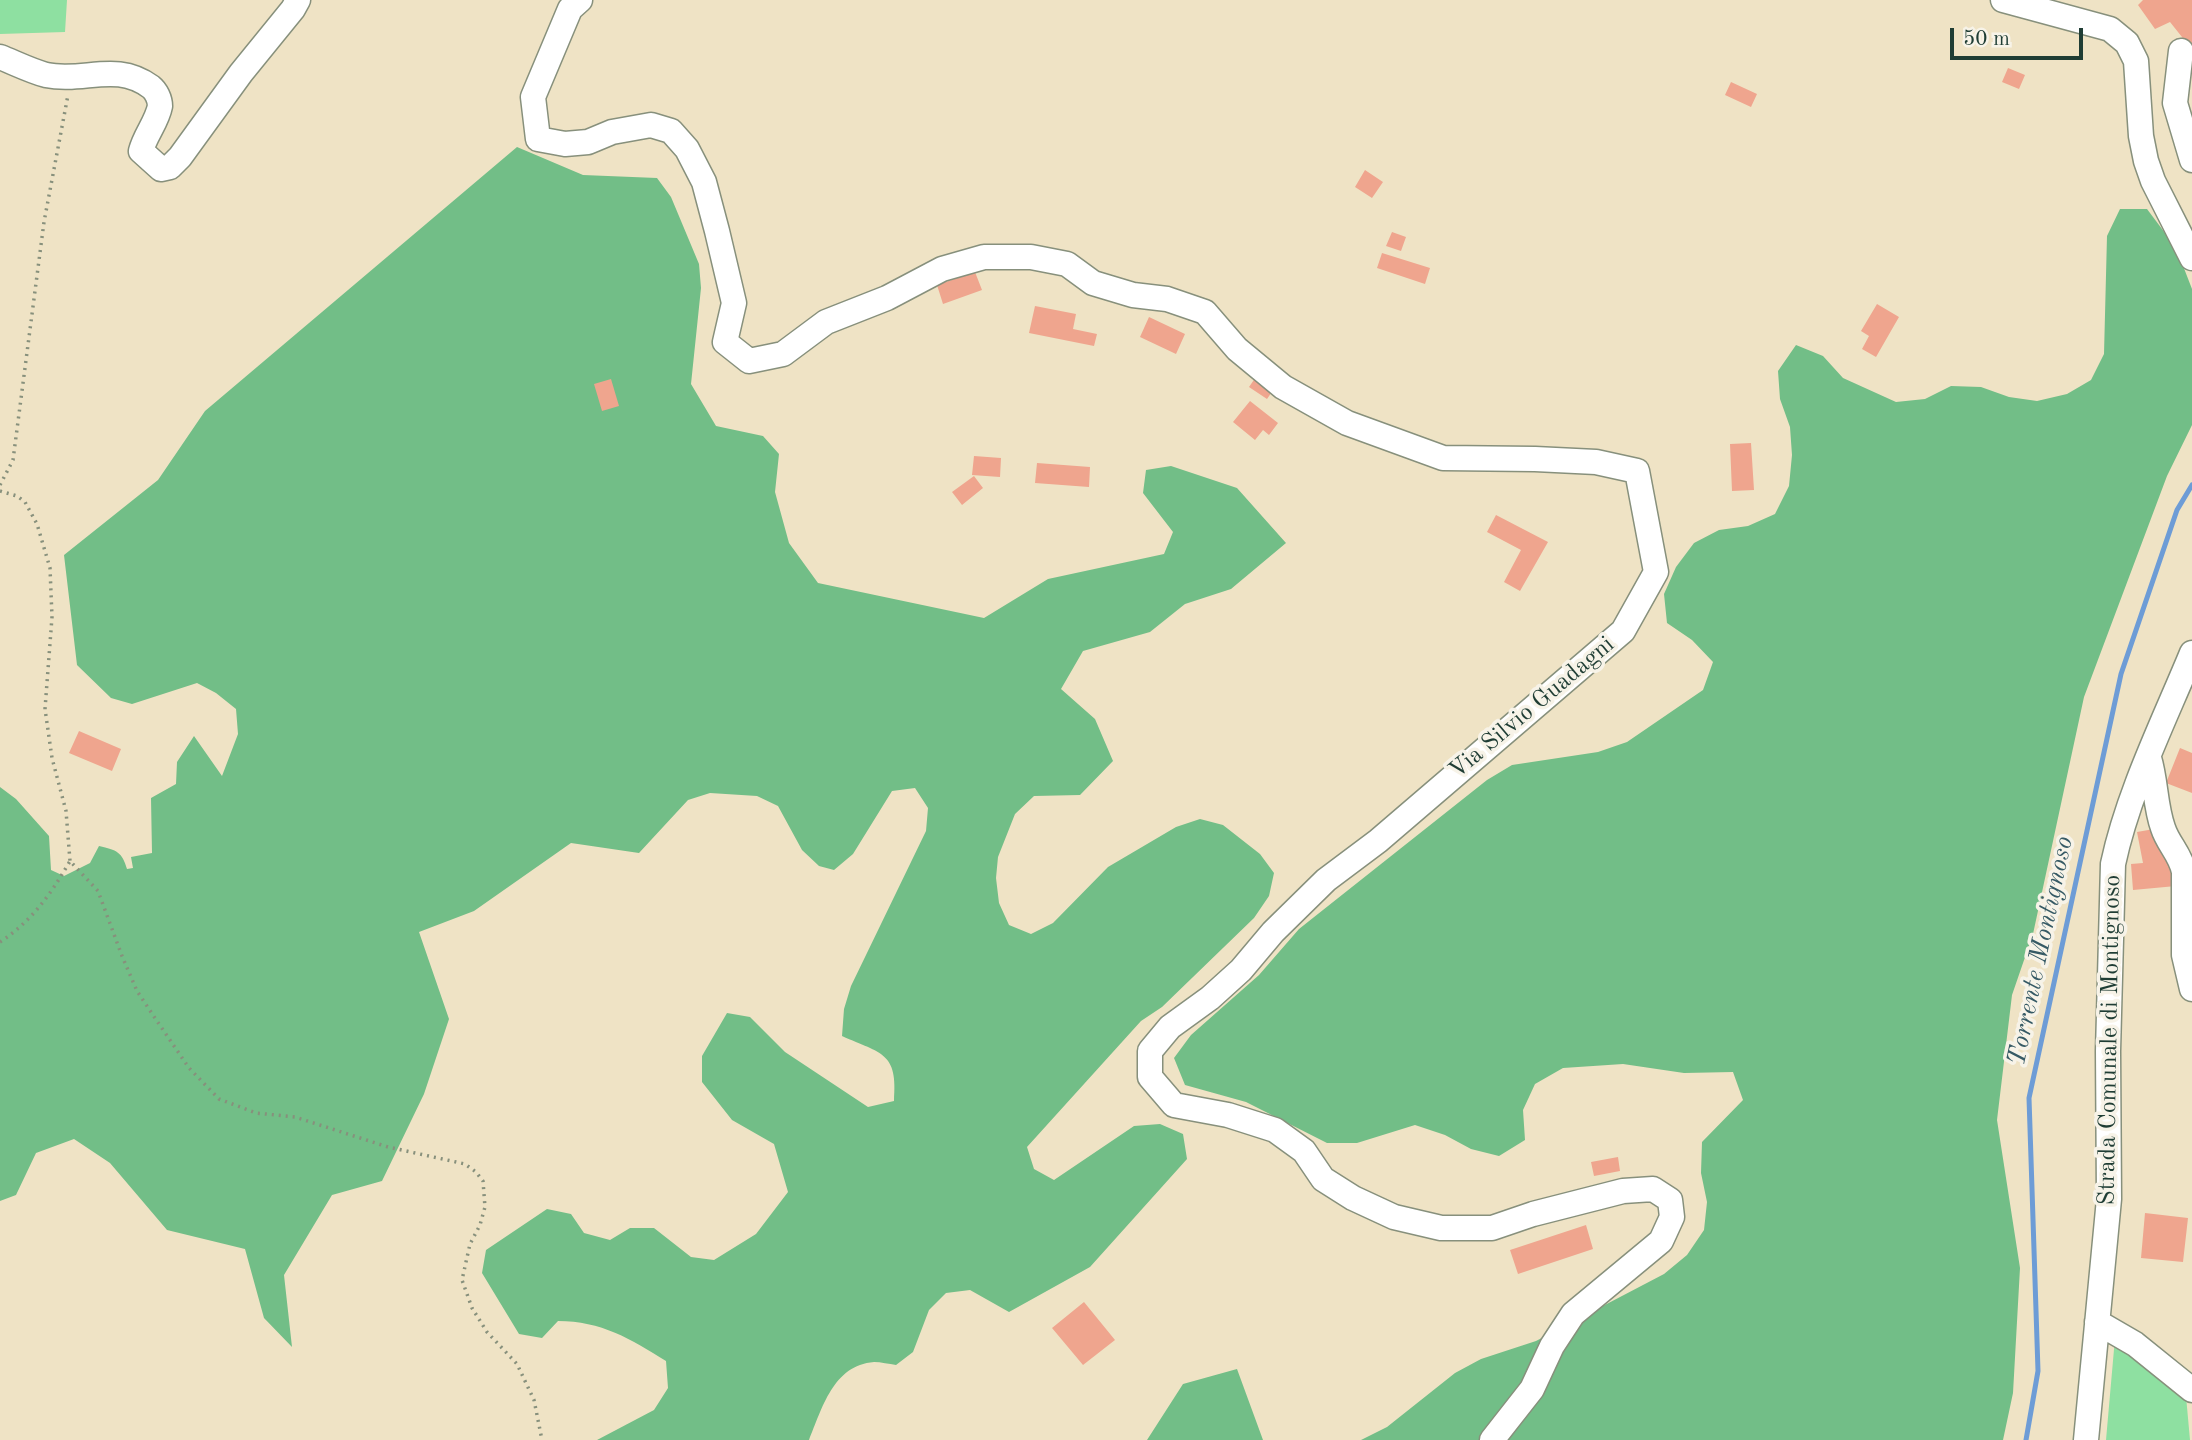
<!DOCTYPE html>
<style>
body{margin:0}
#map{position:relative;width:2192px;height:1440px;overflow:hidden;background:#efe3c5;font-family:"Old Standard TT",serif}
canvas{display:block}
.scale{position:absolute;left:1950px;top:28px;width:133px;height:32px;box-sizing:border-box;border:4px solid #1f3d34;border-top:0;padding-left:9px;font-size:21px;line-height:24px;white-space:nowrap;color:#1f3d34;-webkit-text-stroke:5px #f7f3e8;paint-order:stroke}
</style>
<div id="map">
<canvas width="2192" height="1440"></canvas>
<div class="scale">50 m</div>
</div>
<script>
const context = document.querySelector('canvas').getContext('2d');
context.lineJoin = 'round';
function fillPath(path, color) { context.fillStyle = color; context.fill(path, 'evenodd'); }
function strokePath(path, color, width, dash) { context.strokeStyle = color; context.lineWidth = width; context.lineCap = dash ? 'butt' : 'round'; context.setLineDash(dash || []); context.stroke(path); }
function drawText(font, color, halo, rows, align = 'center') {
  context.font = font + ' "Old Standard TT",serif'; context.lineWidth = 7; context.setLineDash([]); context.textBaseline = 'middle'; context.strokeStyle = halo; context.fillStyle = color; for (const [text, x, y, turn = 0] of rows) {
    context.save(); context.translate(x, y); context.rotate((+turn || 0) * Math.PI / 180); context.textAlign = isNaN(turn) ? turn : align; if (halo) context.strokeText(text, 0, 0); context.fillText(text, 0, 0); context.restore();
  }
}
const green = new Path2D(`
 M 0,0 L 67,0 L 65,32 L 0,34 Z
 M 2115,1338 L 2186,1396 L 2190,1440 L 2106,1440 Z`);
const forest = new Path2D(`
 M 517,147 L 583,175 L 657,178 L 671,197 L 699,264 L 701,288 L 691,384 L 716,426 L 763,436 L 779,454 L 775,492 L 789,543 L 818,583 L 984,618 L 1048,579 L 1164,554 L 1173,532 L 1143,493 L 1146,470 L 1171,466 L 1237,488 L 1286,543 L 1231,589 L 1185,604 L 1150,632 L 1083,651 L 1061,689 L 1095,719 L 1113,761 L 1080,795 L 1034,796 L 1015,814 L 998,857 L 996,878 L 999,903 L 1009,925 L 1031,934 L 1053,923 L 1108,867 L 1176,827 L 1200,819 L 1223,825 L 1260,854 L 1274,873 L 1269,896 L 1254,918 L 1162,1007 L 1141,1021 L 1027,1147 L 1034,1169 L 1054,1180 L 1134,1126 L 1160,1124 L 1183,1134 L 1187,1159 L 1090,1267 L 1009,1312 L 970,1290 L 946,1293 L 929,1310 L 913,1352 L 896,1365 C 889,1364 881,1362 874,1362 C 833,1365 822,1409 809,1440 L 597,1440 L 654,1410 L 668,1388 L 666,1361 C 631,1339 601,1321 558,1321 L 542,1338 L 519,1334 L 482,1273 L 486,1250 L 547,1209 L 571,1214 L 584,1233 L 610,1240 L 630,1228 L 654,1228 L 691,1257 L 714,1260 L 756,1234 L 788,1192 L 774,1144 L 732,1120 L 702,1082 L 702,1056 L 727,1013 L 750,1017 L 785,1052 L 868,1107 L 894,1101 C 898,1052 882,1054 842,1036 L 844,1009 L 851,986 L 926,831 L 928,808 L 915,788 L 892,791 L 853,854 L 834,870 L 819,866 L 802,850 L 778,806 L 757,796 L 710,793 L 688,800 L 639,853 L 571,843 L 474,911 L 419,932 L 449,1019 L 424,1094 L 382,1181 L 332,1195 L 284,1275 L 292,1347 L 264,1318 L 245,1249 L 167,1230 L 110,1163 L 74,1139 L 36,1153 L 16,1195 L 0,1201 L 0,787 L 16,799 L 49,836 L 51,870 L 64,876 L 90,863 L 99,846 C 117,850 122,852 127,869 L 133,868 L 131,857 L 152,853 L 151,798 L 176,784 L 177,762 L 194,736 L 222,776 L 238,734 L 236,709 L 216,693 L 197,683 L 132,704 L 111,698 L 77,665 L 64,555 L 158,480 L 205,411 Z
 M 2120,209 L 2147,209 L 2165,233 L 2180,258 L 2192,289 L 2192,425 L 2167,476 L 2084,697 L 2033,934 L 2012,995 L 1997,1120 L 2020,1268 L 2013,1393 L 2003,1440 L 1361,1440 L 1387,1427 L 1455,1373 L 1481,1359 L 1536,1341 L 1664,1274 L 1687,1255 L 1704,1230 L 1707,1202 L 1701,1173 L 1702,1142 L 1743,1100 L 1733,1072 L 1684,1073 L 1623,1064 L 1563,1068 L 1535,1084 L 1523,1110 L 1525,1140 L 1499,1156 L 1471,1149 L 1445,1135 L 1415,1125 L 1357,1143 L 1327,1143 L 1246,1102 L 1185,1085 L 1174,1058 L 1191,1035 L 1259,975 L 1299,929 L 1487,780 L 1512,765 L 1598,752 L 1627,742 L 1703,690 L 1713,662 L 1692,640 L 1667,623 L 1664,594 L 1676,567 L 1694,543 L 1719,530 L 1748,526 L 1775,514 L 1789,486 L 1792,455 L 1790,427 L 1780,399 L 1778,371 L 1796,345 L 1823,356 L 1843,378 L 1896,402 L 1925,399 L 1951,386 L 1981,387 L 2009,397 L 2037,401 L 2067,394 L 2091,380 L 2104,354 L 2107,236 Z
 M 1237,1369 L 1263,1440 L 1147,1440 L 1183,1384 Z`);
const stream = new Path2D(`
 M 2026,1440 L 2038,1371 L 2029,1098 L 2121,674 L 2177,510 L 2192,485`);
const building = new Path2D(`
 M 2143,0 L 2192,0 L 2192,43 L 2186,42 L 2170,22 L 2155,29 L 2138,5 Z
 M 2008,68 L 2025,75 L 2019,89 L 2002,82 Z
 M 1731,82 L 1757,94 L 1751,107 L 1725,95 Z
 M 1365,170 L 1383,182 L 1372,198 L 1355,187 Z
 M 1392,232 L 1406,237 L 1401,251 L 1386,246 Z
 M 1382,253 L 1430,268 L 1425,284 L 1377,268 Z
 M 975,272 L 982,290 L 943,304 L 937,285 Z
 M 1877,304 L 1899,317 L 1876,357 L 1862,349 L 1869,336 L 1861,331 Z
 M 1035,306 L 1076,314 L 1073,329 L 1097,334 L 1094,346 L 1029,333 Z
 M 1149,317 L 1185,334 L 1176,354 L 1140,337 Z
 M 1258,374 L 1276,386 L 1267,399 L 1249,387 Z
 M 611,379 L 619,406 L 602,411 L 594,384 Z
 M 1250,401 L 1278,423 L 1269,435 L 1263,430 L 1255,440 L 1233,422 Z
 M 1751,443 L 1754,490 L 1732,491 L 1730,444 Z
 M 974,456 L 1001,458 L 1000,477 L 972,475 Z
 M 1037,463 L 1090,467 L 1089,487 L 1035,483 Z
 M 974,476 L 983,488 L 962,505 L 952,492 Z
 M 1496,515 L 1548,542 L 1520,591 L 1504,582 L 1521,550 L 1487,532 Z
 M 79,731 L 121,749 L 112,771 L 69,753 Z
 M 2180,748 L 2192,753 L 2192,793 L 2166,783 Z
 M 2154,829 L 2174,865 L 2176,886 L 2133,890 L 2131,864 L 2143,863 L 2137,832 Z
 M 1618,1157 L 1620,1171 L 1594,1176 L 1591,1162 Z
 M 2145,1213 L 2188,1218 L 2183,1262 L 2141,1258 Z
 M 1586,1225 L 1593,1249 L 1518,1274 L 1510,1250 Z
 M 1084,1302 L 1115,1340 L 1083,1365 L 1052,1328 Z`);
const path = new Path2D(`
 M 0,485 L 13,460 L 44,222 L 68,95
 M 0,491 L 17,496 L 25,502 L 37,524 L 50,568 L 52,617 L 45,709 L 52,758 L 66,811 L 70,861
 M 0,942 C 32,921 51,894 70,861 L 98,891 L 122,956 L 137,991 L 157,1021 L 189,1068 L 219,1099 L 256,1113 L 295,1117 L 388,1147 L 465,1164 L 476,1172 L 483,1181 L 485,1207 L 480,1225 L 470,1244 L 462,1280 L 472,1308 L 487,1332 L 517,1364 L 534,1400 L 542,1440`);
const minor = new Path2D(`
 M 580,0 L 570,9 L 533,97 L 538,139 L 565,144 L 588,142 L 612,132 L 651,125 L 671,131 L 687,149 L 704,182 L 717,231 L 734,303 L 725,342 L 749,361 L 783,354 L 826,322 L 887,298 L 942,269 L 984,257 L 1031,257 L 1067,264 L 1093,283 L 1133,295 L 1167,299 L 1205,312 L 1237,349 L 1283,387 L 1347,423 L 1443,458 L 1535,459 L 1596,462 L 1637,471 L 1656,572 L 1623,631 L 1378,841 L 1326,880 L 1273,932 L 1241,970 L 1210,998 L 1170,1027 L 1150,1051 L 1150,1077 L 1174,1105 L 1228,1115 L 1275,1130 L 1304,1151 L 1323,1179 L 1353,1198 L 1394,1217 L 1441,1228 L 1492,1228 L 1533,1214 L 1623,1191 L 1653,1189 L 1670,1200 L 1672,1217 L 1661,1241 L 1573,1314 L 1552,1346 L 1532,1389 L 1492,1440
 M 2003,0 L 2110,29 L 2127,43 L 2136,61 L 2141,136 L 2146,161 L 2153,181 L 2192,258
 M 2181,51 L 2175,103 L 2192,160
 M 0,57 C 15,63 31,71 46,75 C 84,83 116,61 151,87 C 156,91 160,99 160,106 C 157,122 145,135 141,151 L 161,169 L 170,167 L 180,157 L 241,73 L 293,9 L 298,0
 M 2149,758 C 2156,781 2155,806 2163,828 C 2168,844 2181,855 2184,872 L 2184,955 L 2192,989
 M 2097,1322 L 2135,1344 L 2192,1390
 M 2086,1440 L 2109,1199 L 2108,1051 L 2113,864 C 2128,793 2164,721 2192,653`);
const streetNames = [
 ["Via Silvio Guadagni",1532,708,-40],
 ["Strada Comunale di Montignoso",2110,1040,-89]
];
const waterNames = [
 ["Torrente Montignoso",2041,951,-78]
];
fillPath(green, '#8ee0a1');
fillPath(forest, '#72be87');
strokePath(stream, '#6d9cd6', 5);
fillPath(building, '#efa58e');
strokePath(minor, '#87907c', 27);
strokePath(path, '#87907c', 3.5, [2, 5]);
strokePath(minor, '#fff', 24);
drawText('24px', '#1f3d34', '#f7f3e8', streetNames);
drawText('italic 26px', '#365a65', '#f7f3e8', waterNames);
</script>
